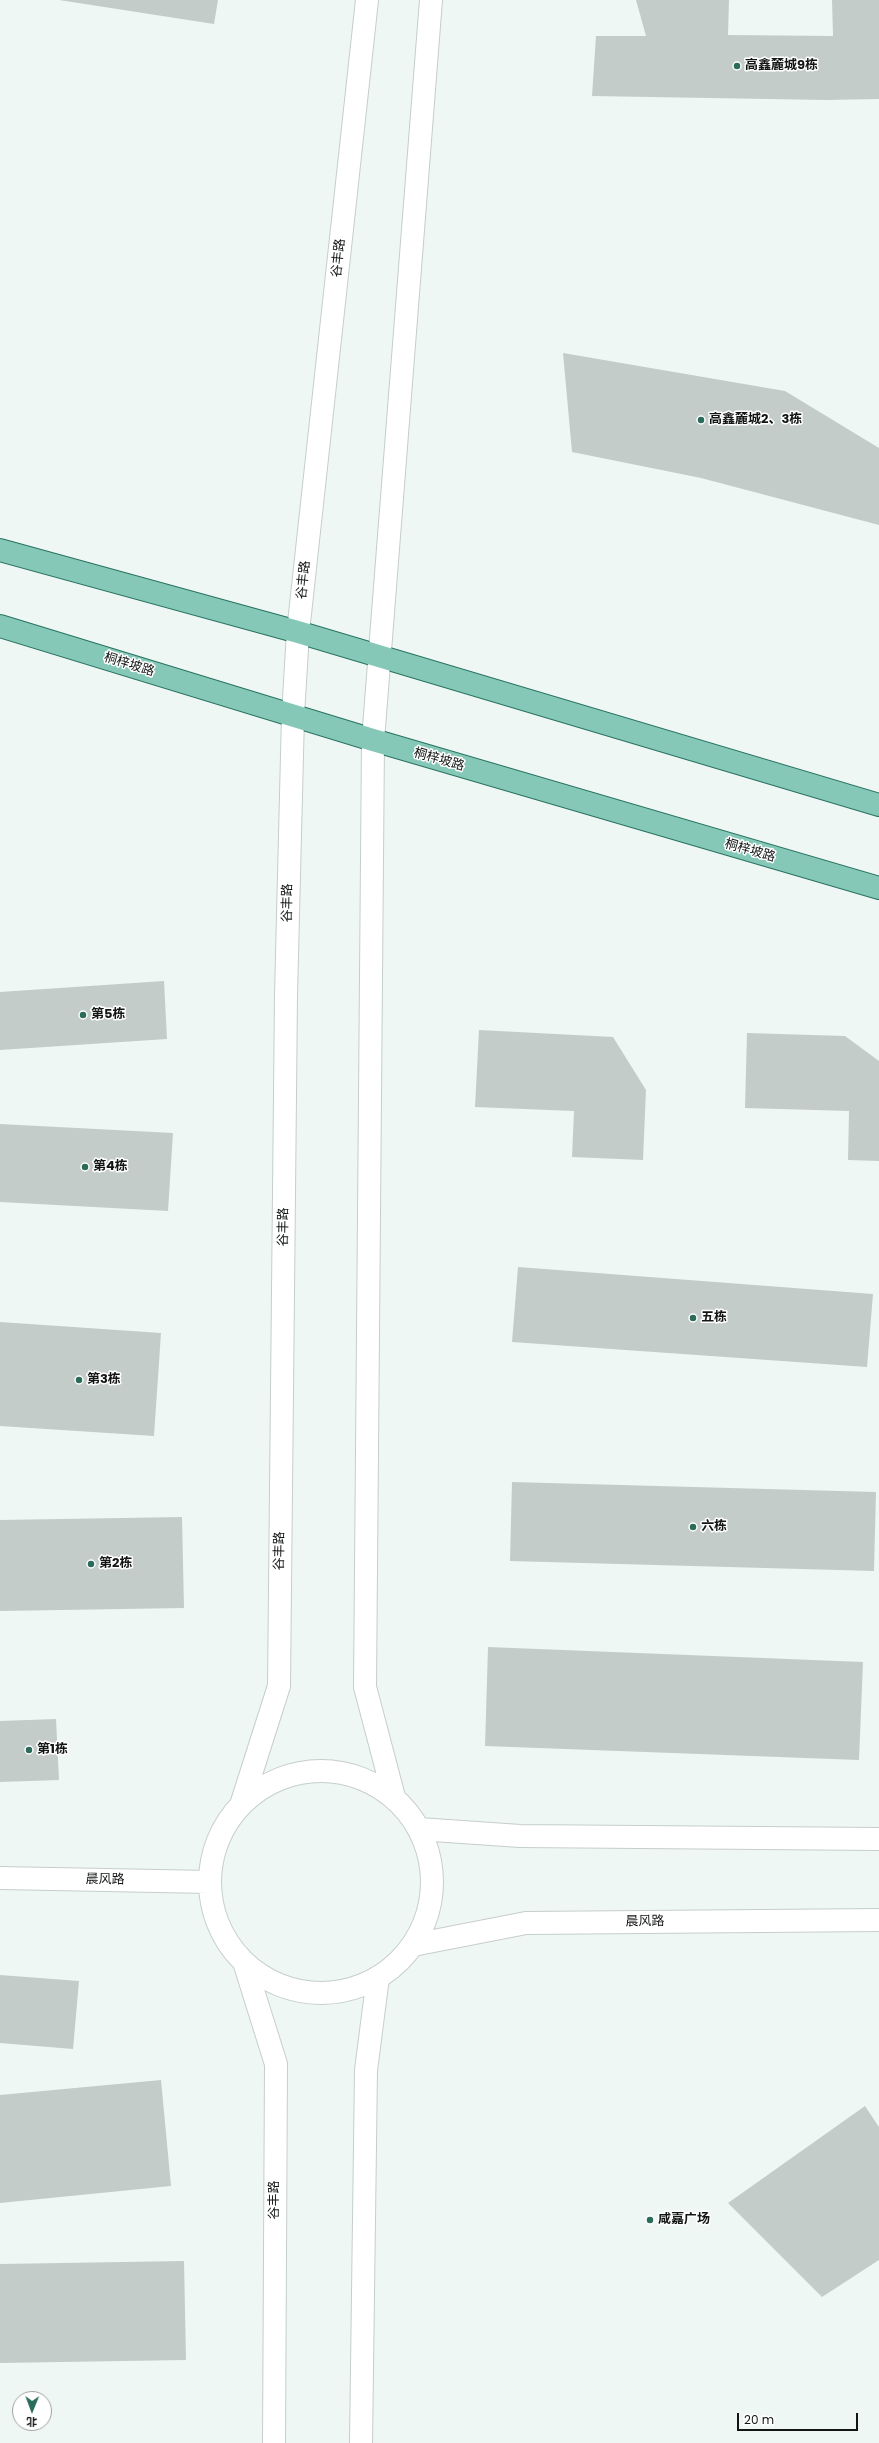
<!DOCTYPE html>
<meta charset="utf-8">
<style>
body{margin:0}
#map{position:relative;width:879px;height:2443px;overflow:hidden;background:#eff7f4;font-family:Poppins,"Noto Sans SC",sans-serif}
canvas{display:block}
.north{position:absolute;left:12px;top:2391px;width:40px;height:40px;box-sizing:border-box;background:#fff;border:1px solid #a1a1a1;border-radius:50%;rotate:181deg;font-size:11px;font-weight:700;line-height:16px;text-align:center;color:#131515}
.north::after{content:'';display:block;margin:auto;width:14px;height:18px;background:#2a6b5a;clip-path:polygon(50% 0,100% 100%,50% 72%,0 100%)}
.scale{position:absolute;left:737px;top:2413px;width:121px;height:18px;box-sizing:border-box;border:2px solid #131515;border-top:0;padding-left:5px;font-size:12px;line-height:14px;white-space:nowrap;color:#131515;-webkit-text-stroke:3px #fff;paint-order:stroke}
</style>
<div id="map">
<canvas width="879" height="2443"></canvas>
<div class="north">北</div>
<div class="scale">20 m</div>
</div>
<script>
const context = document.querySelector('canvas').getContext('2d');
context.lineJoin = 'round';
function fillPath(path, color) { context.fillStyle = color; context.fill(path, 'evenodd'); }
function strokePath(path, color, width, dash) { context.strokeStyle = color; context.lineWidth = width; context.lineCap = dash ? 'butt' : 'round'; context.setLineDash(dash || []); context.stroke(path); }
function drawText(font, color, halo, rows, align = 'center') {
  context.font = font + ' Poppins,"Noto Sans SC",sans-serif'; context.lineWidth = 3; context.setLineDash([]); context.textBaseline = 'middle'; context.strokeStyle = halo; context.fillStyle = color; for (const [text, x, y, turn = 0] of rows) {
    context.save(); context.translate(x, y); context.rotate((+turn || 0) * Math.PI / 180); context.textAlign = isNaN(turn) ? turn : align; if (halo) context.strokeText(text, 0, 0); context.fillText(text, 0, 0); context.restore();
  }
}
const building = new Path2D(`
 M 59,0 L 218,0 L 214,24 Z
 M 636,0 L 729,0 L 728,35 L 833,36 L 832,0 L 879,0 L 879,99 L 826,100 L 592,96 L 596,36 L 646,36 Z
 M 563,353 L 785,391 L 879,448 L 879,525 L 701,478 L 572,452 Z
 M 164,981 L 167,1039 L 0,1050 L 0,992 Z
 M 479,1030 L 613,1037 L 646,1090 L 643,1160 L 572,1157 L 574,1111 L 475,1107 Z
 M 747,1033 L 845,1036 L 879,1061 L 879,1161 L 848,1160 L 849,1111 L 745,1108 Z
 M 0,1124 L 173,1133 L 168,1211 L 0,1202 Z
 M 518,1267 L 873,1294 L 867,1367 L 512,1342 Z
 M 0,1322 L 161,1333 L 154,1436 L 0,1426 Z
 M 512,1482 L 876,1492 L 874,1571 L 510,1561 Z
 M 182,1517 L 184,1608 L 0,1611 L 0,1520 Z
 M 488,1647 L 863,1662 L 859,1760 L 485,1746 Z
 M 56,1719 L 59,1780 L 0,1782 L 0,1721 Z
 M 0,1975 L 79,1981 L 73,2049 L 0,2043 Z
 M 161,2080 L 171,2186 L 0,2203 L 0,2095 Z
 M 865,2106 L 879,2127 L 879,2260 L 822,2297 L 728,2203 Z
 M 184,2261 L 186,2360 L 0,2363 L 0,2264 Z`);
const secondary = new Path2D(`
 M210 1882a111 111 0 1 1 222 0a111 111 0 1 1-222 0Z
 M 394,1797 L 365,1687 L 373,740 L 431,0
 M 241,1805 L 279,1686 L 286,995 L 293,715 L 298,632 L 367,0
 M 419,1829 L 520,1836 L 879,1839
 M 0,1878 L 210,1882
 M 413,1945 L 526,1923 L 879,1920
 M 244,1962 L 276,2064 L 274,2443
 M 361,2443 L 366,2070 L 378,1977`);
const primary = new Path2D(`
 M 0,550 L 298,632 L 879,805
 M 0,626 L 373,740 L 879,888`);
const markers = [
 [737,66,4,"#2a6b5a"],
 [701,420,4,"#2a6b5a"],
 [83,1015,4,"#2a6b5a"],
 [85,1167,4,"#2a6b5a"],
 [693,1318,4,"#2a6b5a"],
 [79,1380,4,"#2a6b5a"],
 [693,1527,4,"#2a6b5a"],
 [91,1564,4,"#2a6b5a"],
 [29,1750,4,"#2a6b5a"],
 [650,2220,4,"#2a6b5a"]
];
const poiNames = [
 ["高鑫麓城9栋",745,66],
 ["高鑫麓城2、3栋",709,420],
 ["第5栋",91,1015],
 ["第4栋",93,1167],
 ["五栋",701,1318],
 ["第3栋",87,1380],
 ["六栋",701,1527],
 ["第2栋",99,1564],
 ["第1栋",37,1750],
 ["咸嘉广场",658,2220]
];
const streetNames = [
 ["谷丰路",339,258,-84],
 ["谷丰路",304,580,-84],
 ["桐梓坡路",129,665,17],
 ["桐梓坡路",439,760,16],
 ["桐梓坡路",750,851,16],
 ["谷丰路",288,903,-89],
 ["谷丰路",284,1227,-89],
 ["谷丰路",280,1551,-89],
 ["晨风路",105,1880,1],
 ["晨风路",645,1922,-1],
 ["谷丰路",275,2200,-90]
];
fillPath(building, '#c4ccc9');
strokePath(secondary, '#c6cecb', 24);
strokePath(primary, '#287260', 24);
strokePath(secondary, '#fff', 22);
strokePath(primary, '#85c8b8', 22);
for (const [x, y, r, color] of markers) { const dot = new Path2D(); dot.arc(x, y, r, 0, 2 * Math.PI); context.fillStyle = color; context.fill(dot); strokePath(dot, '#fff', 1.5); }
drawText('bold 13px', '#131515', '#fff', poiNames, 'left');
drawText('13px', '#131515', '#fff', streetNames);
</script>
